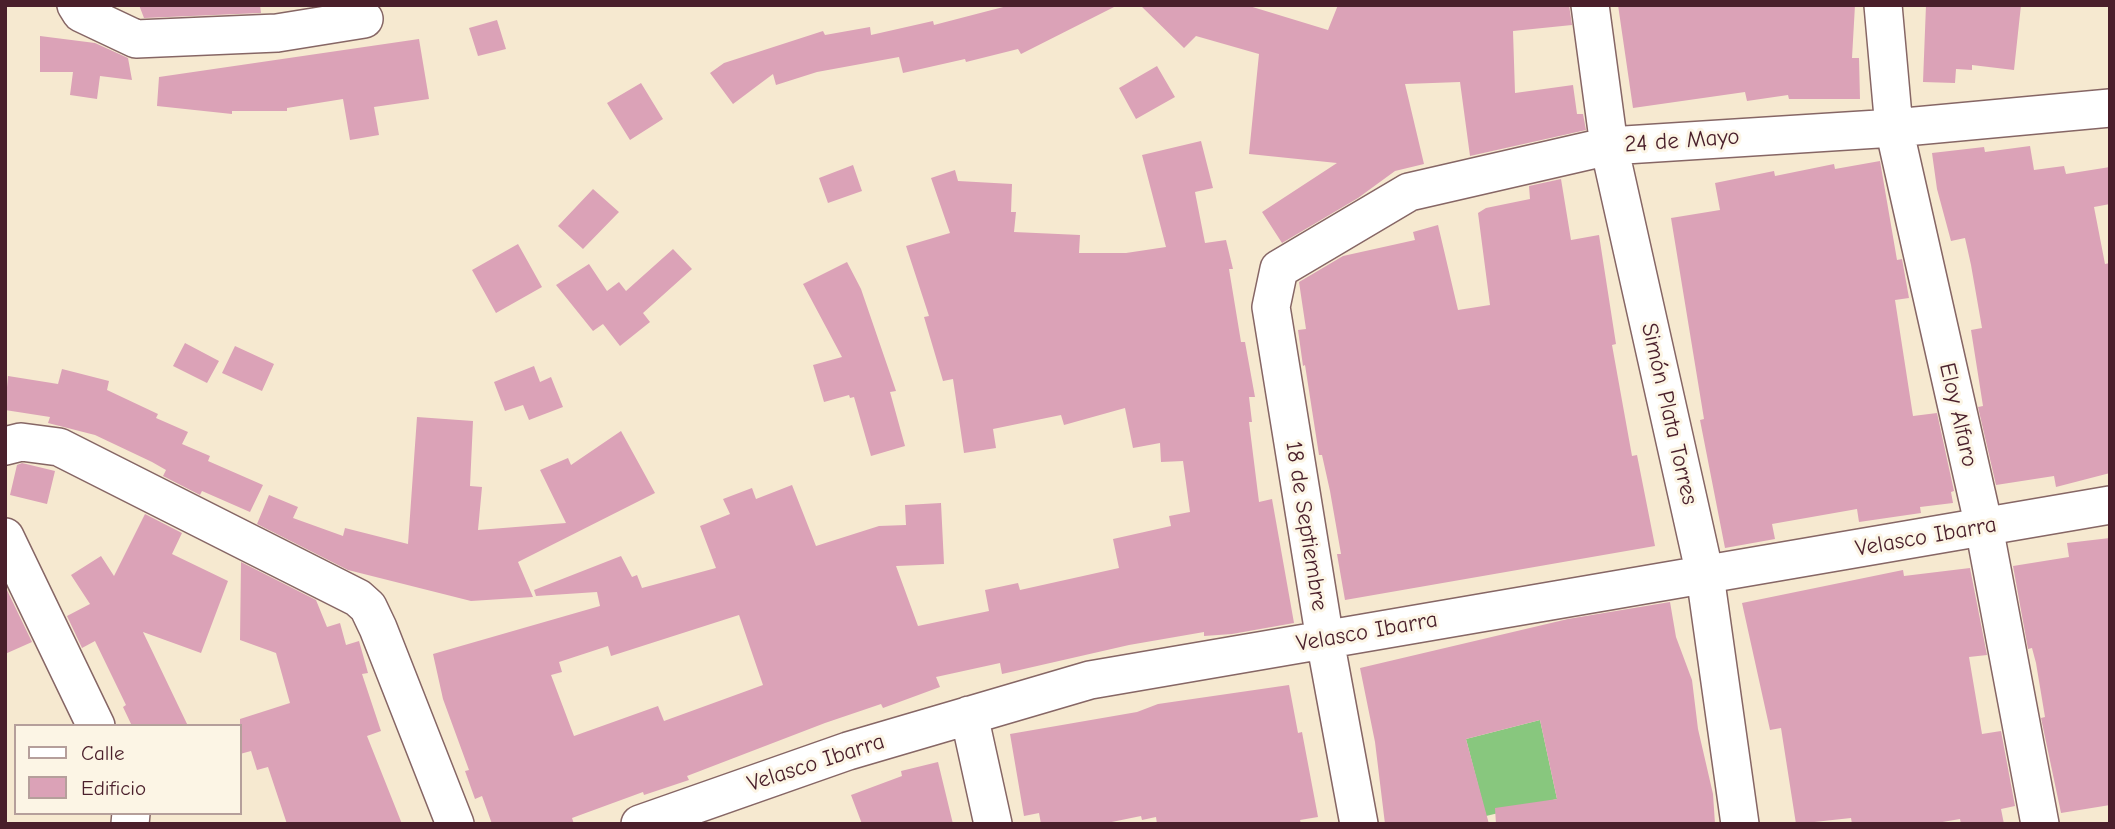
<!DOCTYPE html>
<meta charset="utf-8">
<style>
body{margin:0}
#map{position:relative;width:2115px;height:829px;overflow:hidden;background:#f6e9d0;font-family:"Comic Neue",sans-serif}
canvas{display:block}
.frame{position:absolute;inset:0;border:7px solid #4a1f2b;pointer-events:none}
.legend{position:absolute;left:14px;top:724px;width:228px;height:91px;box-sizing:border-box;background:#fcf5e5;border:2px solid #b59f9b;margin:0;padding:9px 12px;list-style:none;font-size:21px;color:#4a1f2b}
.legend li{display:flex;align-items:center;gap:14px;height:35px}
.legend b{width:35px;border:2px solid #b59f9b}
</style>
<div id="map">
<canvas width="2115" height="829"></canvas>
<div class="frame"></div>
<ul class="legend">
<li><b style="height:9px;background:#fff"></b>Calle</li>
<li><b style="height:19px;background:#dba2b7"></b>Edificio</li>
</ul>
</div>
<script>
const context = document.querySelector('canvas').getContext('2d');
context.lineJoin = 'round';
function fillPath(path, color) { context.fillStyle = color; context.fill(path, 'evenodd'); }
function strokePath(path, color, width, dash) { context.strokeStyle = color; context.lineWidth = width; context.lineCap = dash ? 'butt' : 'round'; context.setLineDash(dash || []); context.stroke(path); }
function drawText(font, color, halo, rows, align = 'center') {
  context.font = font + ' "Comic Neue",sans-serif'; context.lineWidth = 6; context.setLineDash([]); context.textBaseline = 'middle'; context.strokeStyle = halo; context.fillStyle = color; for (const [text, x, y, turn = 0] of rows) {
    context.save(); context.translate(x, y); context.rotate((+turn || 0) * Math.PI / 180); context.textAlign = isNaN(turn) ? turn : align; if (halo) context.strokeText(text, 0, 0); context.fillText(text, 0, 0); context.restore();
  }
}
const green = new Path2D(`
 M 1540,720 L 1557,799 L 1486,816 L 1466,739 Z`);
const building = new Path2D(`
 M 139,5 L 260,5 L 261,13 L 144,18 Z
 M 1011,5 L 1118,5 L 1021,54 L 1018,49 L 966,62 L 965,59 L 903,73 L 899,57 L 817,72 L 776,85 L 773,74 L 733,104 L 710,73 L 724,63 L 823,31 L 825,35 L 870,27 L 871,35 L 933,21 L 934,25 Z
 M 1140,5 L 1246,5 L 1328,30 L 1338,5 L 1569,5 L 1572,25 L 1513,31 L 1515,93 L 1573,85 L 1577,114 L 1583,114 L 1586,130 L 1470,156 L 1460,82 L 1405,84 L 1424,164 L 1395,171 L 1358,198 L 1282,243 L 1262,212 L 1337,163 L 1249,154 L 1259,54 L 1196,36 L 1184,48 Z
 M 1618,5 L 1855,5 L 1852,58 L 1859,58 L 1860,99 L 1789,99 L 1788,95 L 1747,101 L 1745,92 L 1633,108 Z
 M 1926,5 L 2021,5 L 2014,70 L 1972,65 L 1972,70 L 1956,69 L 1955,83 L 1923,82 Z
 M 497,20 L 506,49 L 478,56 L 469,28 Z
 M 40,36 L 95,43 L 128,58 L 132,80 L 100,76 L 97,99 L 70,95 L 73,72 L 40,72 Z
 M 419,39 L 429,99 L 374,107 L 379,135 L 350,140 L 343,99 L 287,108 L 287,111 L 232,111 L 232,114 L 157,106 L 159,77 Z
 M 1157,66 L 1175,97 L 1136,119 L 1119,88 Z
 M 641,83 L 663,119 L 630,140 L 607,103 Z
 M 1201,141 L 1213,188 L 1195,192 L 1205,243 L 1226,240 L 1233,269 L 1229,269 L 1241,342 L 1245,342 L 1255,397 L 1249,397 L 1252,422 L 1249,422 L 1259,502 L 1272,499 L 1294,623 L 1232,634 L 1204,636 L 1204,632 L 1129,645 L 1002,674 L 1000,663 L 936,677 L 940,687 L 883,708 L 881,704 L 825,723 L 687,776 L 689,780 L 644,795 L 643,792 L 572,818 L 574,824 L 492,824 L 482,796 L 475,799 L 465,771 L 469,770 L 443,699 L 433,654 L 600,606 L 597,592 L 536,596 L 534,590 L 621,556 L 632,577 L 637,575 L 642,588 L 716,568 L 700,526 L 730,514 L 723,499 L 752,488 L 756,499 L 792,485 L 816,546 L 879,526 L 906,525 L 905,505 L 941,503 L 944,564 L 896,566 L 918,626 L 989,611 L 985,590 L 1018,583 L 1020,590 L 1119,568 L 1113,539 L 1171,526 L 1169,516 L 1190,512 L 1183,461 L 1161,462 L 1160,443 L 1133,448 L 1125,408 L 1064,425 L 1061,415 L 993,429 L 996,448 L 964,453 L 953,379 L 943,381 L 924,317 L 929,316 L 906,246 L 950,233 L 931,178 L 955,170 L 958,181 L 1012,184 L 1011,212 L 1016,212 L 1014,232 L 1080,235 L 1079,253 L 1126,253 L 1166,247 L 1142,155 ZM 739,615 L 763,685 L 664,721 L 658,706 L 574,736 L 551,675 L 562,672 L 559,662 L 608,646 L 611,656 Z
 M 2030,146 L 2034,170 L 2064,166 L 2066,174 L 2110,167 L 2110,204 L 2094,207 L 2105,264 L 2110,263 L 2110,473 L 2056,487 L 2054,476 L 1996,485 L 1978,407 L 1983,406 L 1971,330 L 1982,328 L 1971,265 L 1965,238 L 1951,241 L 1937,189 L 1932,153 L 1984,147 L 1985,152 Z
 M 1880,161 L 1897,260 L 1902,259 L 1909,298 L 1895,300 L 1913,416 L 1937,413 L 1954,491 L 1951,492 L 1953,503 L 1920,507 L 1921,513 L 1859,522 L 1857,509 L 1772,524 L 1775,539 L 1725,548 L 1700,420 L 1704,419 L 1671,218 L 1720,210 L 1715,183 L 1774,171 L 1775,176 L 1834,164 L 1835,169 Z
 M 853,165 L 862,191 L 828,203 L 819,178 Z
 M 1561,179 L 1571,240 L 1599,235 L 1616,344 L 1612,345 L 1632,456 L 1637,455 L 1655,546 L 1345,600 L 1337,554 L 1341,554 L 1330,491 L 1322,455 L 1319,455 L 1305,365 L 1303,366 L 1298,330 L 1306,329 L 1299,282 L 1343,256 L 1415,240 L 1413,232 L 1438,225 L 1458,310 L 1490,305 L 1478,213 L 1486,208 L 1530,199 L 1529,186 Z
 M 593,189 L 619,212 L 583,249 L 558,226 Z
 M 518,244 L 542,287 L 496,313 L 472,270 Z
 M 673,249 L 692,269 L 643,313 L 650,322 L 620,346 L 603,324 L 593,331 L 556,285 L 589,264 L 607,291 L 619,282 L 626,291 Z
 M 847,262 L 861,289 L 896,391 L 890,392 L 905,446 L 871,456 L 854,397 L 850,398 L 849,395 L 824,402 L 813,365 L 842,357 L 803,284 Z
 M 185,343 L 219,361 L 207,383 L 173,366 Z
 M 235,346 L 274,364 L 262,391 L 222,373 Z
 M 534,366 L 540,382 L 551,377 L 563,407 L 529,420 L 523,405 L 505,411 L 494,382 Z
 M 62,369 L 109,381 L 107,390 L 158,414 L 156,418 L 188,432 L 182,444 L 210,456 L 208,461 L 263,485 L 250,512 L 202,491 L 200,495 L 163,476 L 166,470 L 152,462 L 95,435 L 48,423 L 50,417 L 5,410 L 8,376 L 58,384 Z
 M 417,417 L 473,421 L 470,486 L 482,487 L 478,530 L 566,523 L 540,470 L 568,458 L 571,465 L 621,431 L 655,493 L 518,562 L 533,597 L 471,601 L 348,570 L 257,524 L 269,495 L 298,507 L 293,518 L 343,536 L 345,528 L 408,544 Z
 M 22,463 L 55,471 L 47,504 L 10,495 L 17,465 Z
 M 145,514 L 182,533 L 172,554 L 228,581 L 201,653 L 143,632 L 188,726 L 132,726 L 123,707 L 126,705 L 95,641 L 82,648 L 67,616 L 90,604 L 71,575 L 101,556 L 114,576 Z
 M 2110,538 L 2110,805 L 2061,813 L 2041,718 L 2045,717 L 2036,663 L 2032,648 L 2028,649 L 2013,566 L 2069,557 L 2067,543 Z
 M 241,562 L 316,600 L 327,627 L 340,623 L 346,645 L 359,641 L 368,673 L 362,674 L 381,731 L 367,736 L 402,824 L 287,824 L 268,767 L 257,770 L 251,751 L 240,754 L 240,719 L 290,703 L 276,653 L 240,640 Z
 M 1970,568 L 1987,655 L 1969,657 L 1982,734 L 2001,731 L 2015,806 L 2001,809 L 2004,824 L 1961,824 L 1960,819 L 1931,824 L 1852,824 L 1851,818 L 1796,824 L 1781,728 L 1770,730 L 1742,603 L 1903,570 L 1904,576 Z
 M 5,586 L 32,642 L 5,654 Z
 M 1670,602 L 1676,637 L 1692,680 L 1698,729 L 1713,794 L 1715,824 L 1496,824 L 1495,808 L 1557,799 L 1540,720 L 1466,739 L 1489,824 L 1385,824 L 1375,742 L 1360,668 L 1568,619 Z
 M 1289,685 L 1298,733 L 1302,732 L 1318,817 L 1300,820 L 1301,824 L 1157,824 L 1156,817 L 1142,820 L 1141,816 L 1102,824 L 1041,824 L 1039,813 L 1024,816 L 1010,734 L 1137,712 L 1158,704 Z
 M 938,762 L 953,824 L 862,824 L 851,795 L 902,776 L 901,771 Z`);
const minor = new Path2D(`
 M 76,5 L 81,13 L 136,39 L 277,33 L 364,19
 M 1590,5 L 1609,146 L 1705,575 L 1740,824
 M 1883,5 L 1894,128 L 1984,527 L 2040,824
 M 5,446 L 21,442 L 59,447 L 358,598 L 368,607 L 378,628 L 455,824
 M 5,537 L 96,726
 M 969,715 L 993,824
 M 130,824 L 131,813
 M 640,824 L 848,751 L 1090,680 L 2110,505
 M 1359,824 L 1325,640 L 1271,307 L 1279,269 L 1409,192 L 1609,146 L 1894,128 L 2110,108`);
const streetNames = [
 ["24 de Mayo",1682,141,-4],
 ["Simón Plata Torres",1669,414,77],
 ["Eloy Alfaro",1958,415,77],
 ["18 de Septiembre",1306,526,81],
 ["Velasco Ibarra",1926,537,-10],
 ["Velasco Ibarra",1367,632,-10],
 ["Velasco Ibarra",816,763,-18]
];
fillPath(green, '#88c77e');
fillPath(building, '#dba2b7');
strokePath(minor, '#866665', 40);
strokePath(minor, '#fff', 37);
drawText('23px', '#4a1f2b', '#fcf5e5', streetNames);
</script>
